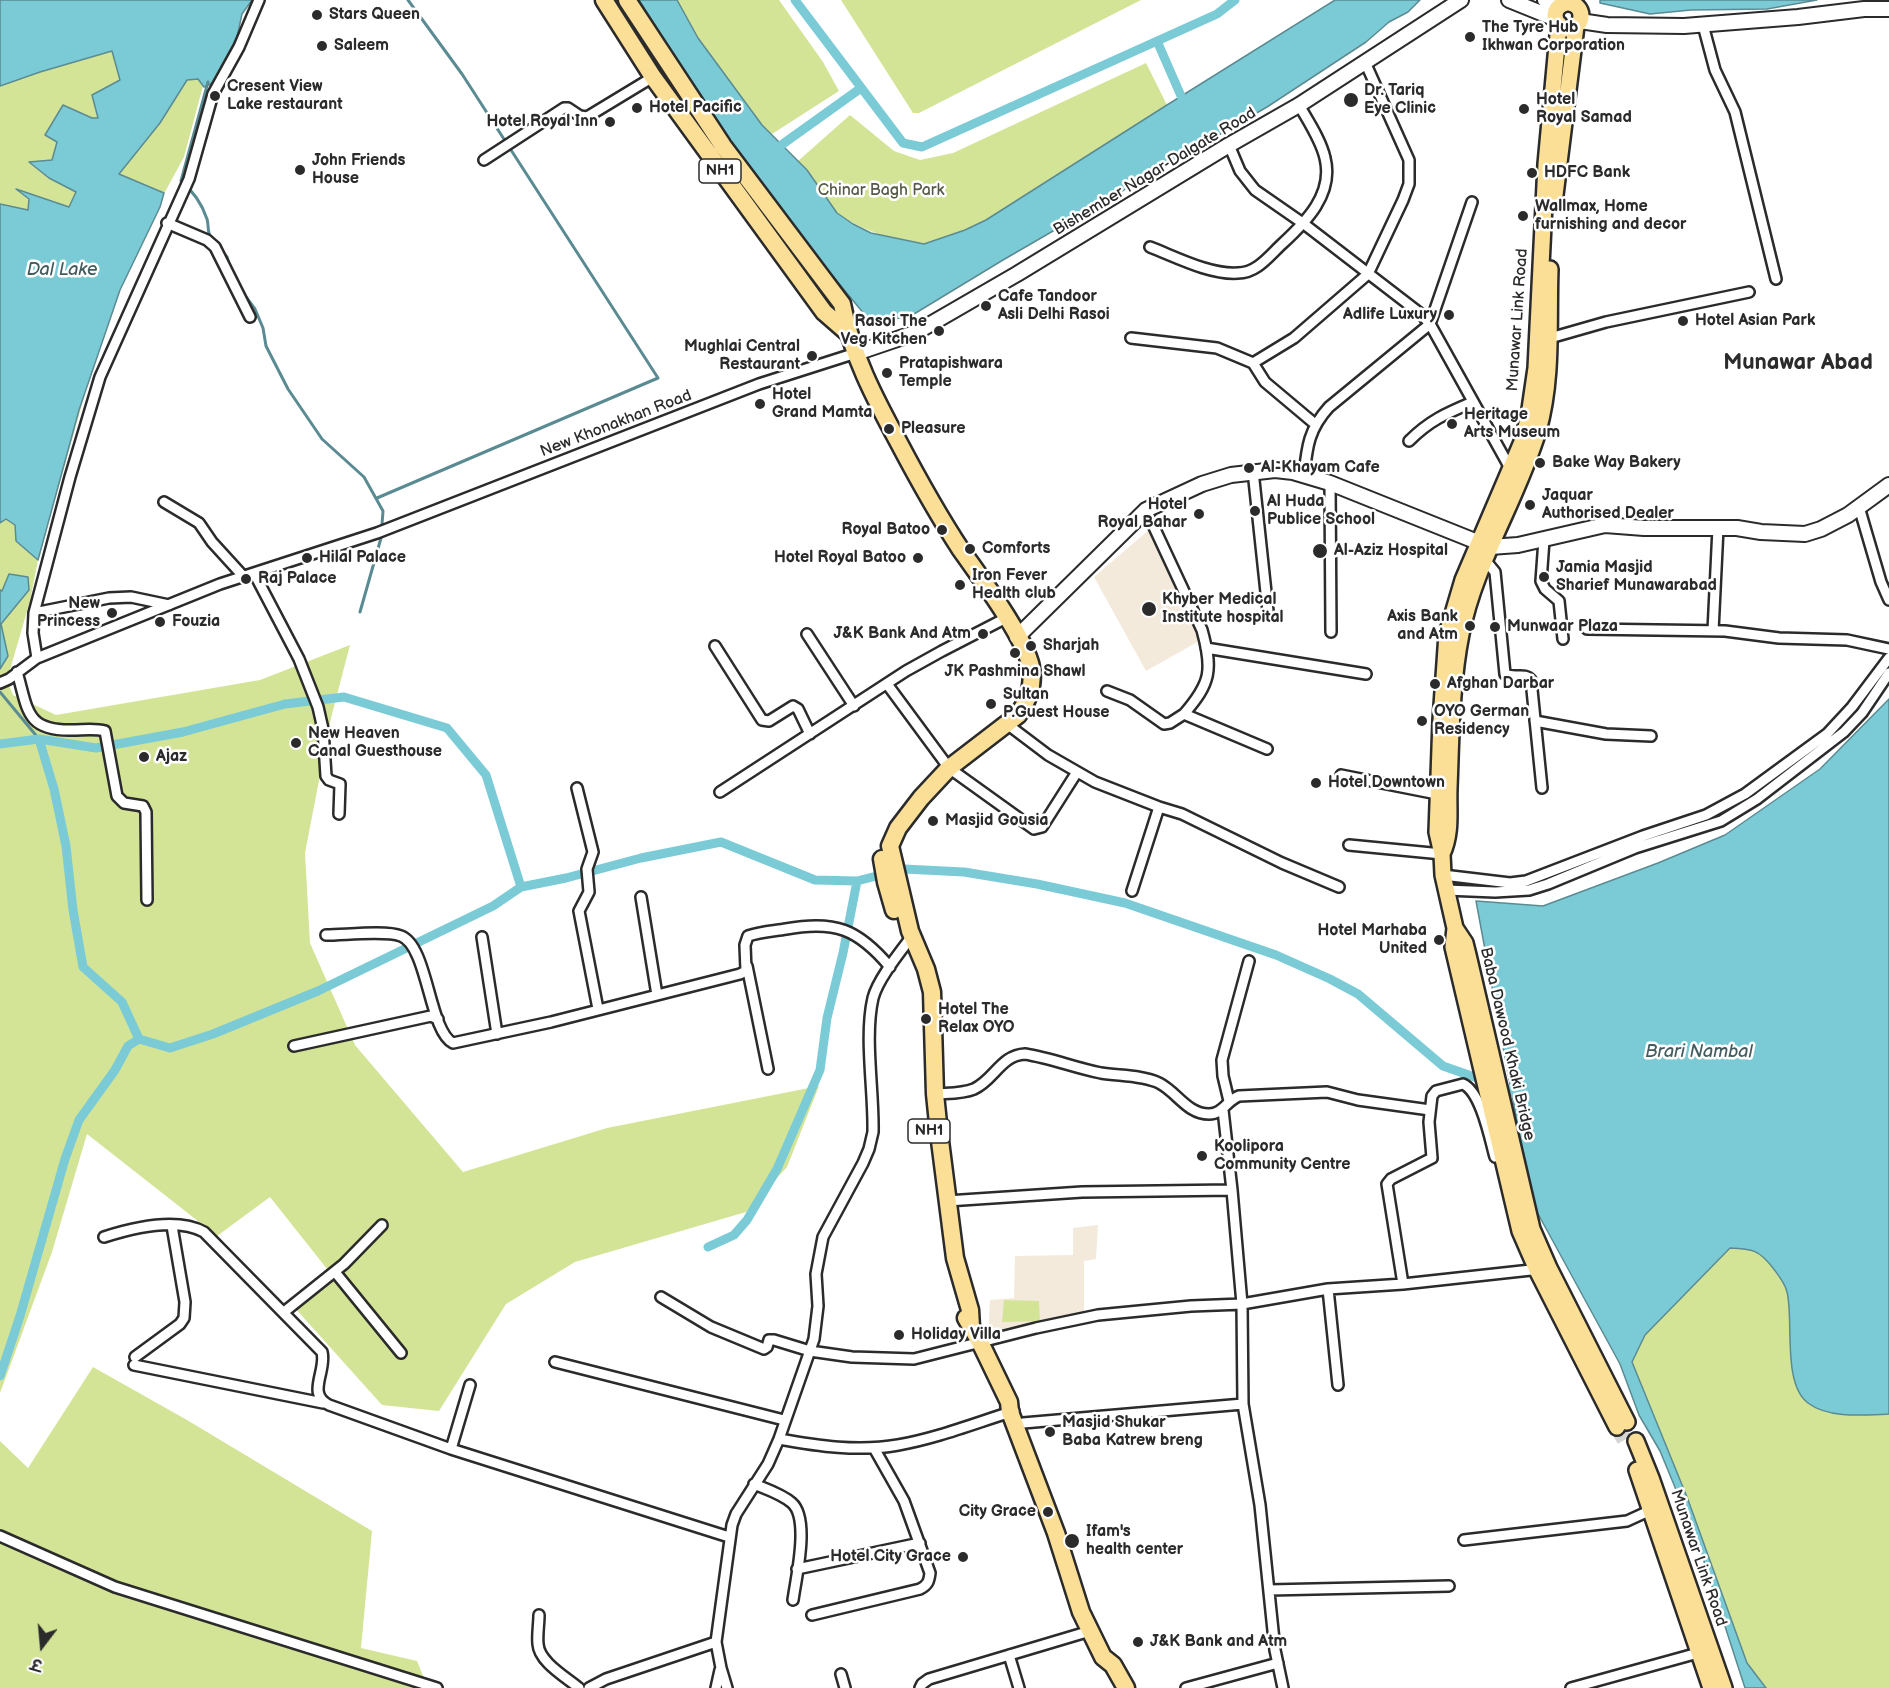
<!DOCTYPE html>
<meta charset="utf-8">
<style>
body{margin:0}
#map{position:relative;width:1889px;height:1688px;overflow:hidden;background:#fff;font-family:"Balsamiq Sans","Playpen Sans Deva",sans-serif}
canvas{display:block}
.north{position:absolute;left:12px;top:1616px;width:60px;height:60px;-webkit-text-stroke:4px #fff;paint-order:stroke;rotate:196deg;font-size:16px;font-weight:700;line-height:24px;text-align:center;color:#2b2b2b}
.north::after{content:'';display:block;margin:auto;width:21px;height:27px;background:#2b2b2b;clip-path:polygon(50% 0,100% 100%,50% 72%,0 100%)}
</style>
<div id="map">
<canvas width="1889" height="1688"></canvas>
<div class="north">उ</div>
</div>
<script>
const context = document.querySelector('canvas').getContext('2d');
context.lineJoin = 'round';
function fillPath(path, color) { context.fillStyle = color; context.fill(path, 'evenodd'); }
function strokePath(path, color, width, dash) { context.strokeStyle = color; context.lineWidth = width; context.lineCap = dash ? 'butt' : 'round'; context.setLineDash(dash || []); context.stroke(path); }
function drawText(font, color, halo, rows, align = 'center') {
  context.font = font + ' "Balsamiq Sans",sans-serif'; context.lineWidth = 5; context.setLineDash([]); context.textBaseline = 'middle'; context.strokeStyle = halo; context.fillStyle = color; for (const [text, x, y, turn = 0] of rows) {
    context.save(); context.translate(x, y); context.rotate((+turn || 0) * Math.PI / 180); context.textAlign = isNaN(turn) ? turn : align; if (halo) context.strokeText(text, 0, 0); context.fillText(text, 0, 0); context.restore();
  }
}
const built = new Path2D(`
 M 1151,528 L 1201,640 L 1146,671 L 1094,577 Z
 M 1098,1225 L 1096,1259 L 1084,1261 L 1084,1314 L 988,1337 L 990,1300 L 1014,1298 L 1015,1256 L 1073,1255 L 1073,1228 Z`);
const green = new Path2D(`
 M 5,0 L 226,0 L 184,157 L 117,280 L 38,560 L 30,601 L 7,680 L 13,695 L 56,715 L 260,680 L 350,645 L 331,718 L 305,853 L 310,943 L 355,1045 L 463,1172 L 607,1128 L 819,1086 L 787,1167 L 746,1212 L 575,1262 L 506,1304 L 439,1411 L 382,1405 L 294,1307 L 335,1279 L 270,1197 L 217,1236 L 87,1134 L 52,1252 L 0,1393 L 0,2 Z
 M 677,0 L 779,0 L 823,62 L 839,91 L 772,134 L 762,125 L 698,38 Z
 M 841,0 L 1141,0 L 919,113 L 913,113 Z
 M 1146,63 L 1167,105 L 986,220 C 967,229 947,239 926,244 C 908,247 850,226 837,212 C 822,197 810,178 798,161 L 850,115 L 894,151 L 920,160 L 953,153 Z
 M 1889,699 L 1889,1688 L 1745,1688 L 1698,1543 L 1660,1451 L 1639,1415 L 1620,1364 L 1537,1212 L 1523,1154 L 1476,901 L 1543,906 L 1658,863 L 1725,835 L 1820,769 Z
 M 1004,1300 L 1039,1301 L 1040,1321 L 1002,1322 Z
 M 93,1367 L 187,1420 L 372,1531 L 361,1648 L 417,1661 L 428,1688 L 0,1688 L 0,1441 L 28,1468 Z`);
const water = new Path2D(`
 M 0,0 L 252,0 L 242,14 L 237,37 L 213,83 L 204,87 L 198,79 L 187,80 L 160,123 L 119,174 L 164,193 L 160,207 L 120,290 L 79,410 L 38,560 L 16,541 L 15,525 L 6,519 L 0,523 L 0,204 L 28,210 L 29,199 L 16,189 L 69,207 L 76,192 L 49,178 L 29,162 L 52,160 L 57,142 L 45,135 L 63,105 L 92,118 L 98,118 L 92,95 L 120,80 L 112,51 L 40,72 L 0,86 Z
 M 639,0 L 677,0 L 698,38 L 762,125 L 807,170 L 837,213 L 853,224 L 871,233 L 924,244 L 965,230 L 986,220 L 1167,105 L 1335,0 L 1420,0 L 1408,12 L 1389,22 L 1366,42 L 1267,107 L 1003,260 L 914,314 C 895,321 885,320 865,315 L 792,227 L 732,148 Z
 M 1600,0 L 1817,0 L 1767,9 L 1691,10 L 1650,14 L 1600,3 Z
 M 9,574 L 28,577 L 29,590 L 1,624 L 8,656 L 0,669 L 0,590 L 2,591 Z
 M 1889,699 L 1889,1414 C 1865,1415 1829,1419 1808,1403 C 1782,1384 1794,1319 1787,1292 C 1785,1283 1779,1276 1773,1268 C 1759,1250 1753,1249 1730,1248 L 1645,1335 L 1632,1362 L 1687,1497 L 1747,1663 L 1766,1688 L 1745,1688 L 1698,1543 L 1660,1451 L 1639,1415 L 1620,1364 L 1537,1212 L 1523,1154 L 1476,901 L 1543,906 L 1658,863 L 1725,835 L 1820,769 Z`);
const stream = new Path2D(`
 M 208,82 L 181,181 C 193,191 202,204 207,219 C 209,226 207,232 211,238
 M 221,250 L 227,257 L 230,268
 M 243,293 L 255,309 L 263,328 L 266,346 L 288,389 L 322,439 L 364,477 L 383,511 L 381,538 L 360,612
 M 377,498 L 658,378 L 462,74 L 408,0
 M 0,692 L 39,739`);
const canal = new Path2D(`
 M 795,0 L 903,143 L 922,147 L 1217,14 L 1235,0
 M 1157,41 L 1185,105
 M 773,151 L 861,88
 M 39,739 L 54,789 L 66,846 L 73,910 L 83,967 L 122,1002 L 139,1039
 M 0,744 L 39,739 L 96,748 L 183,732 L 285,704 L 344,697 L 447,728 L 486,775 L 521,887
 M 708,1247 L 734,1235 L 747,1220 L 777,1169 L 820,1070 L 827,1018 L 843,953 L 857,881
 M 0,1376 L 20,1316 L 65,1159 L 79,1120 L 115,1070 L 128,1046 L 139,1039 L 170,1048 L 213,1034 L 318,991 L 493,906 L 521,887 L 566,878 L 641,858 L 721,842 L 815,880 L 857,881 L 904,869 L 964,872 L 1037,884 L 1125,903 L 1276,955 L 1330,979 L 1358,994 L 1443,1066 L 1523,1094`);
const primaryTunnel = new Path2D(`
 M 1617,1427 L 1627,1445`);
const street = new Path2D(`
 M 1703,25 L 1715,70 L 1735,112 L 1776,279
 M 1229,145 L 1240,171 L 1255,190 L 1304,224 L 1421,314 L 1430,324 L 1510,468
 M 484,160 L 564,108 L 568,108 L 580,116 L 587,117 L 653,77
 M 167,223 L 207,240 L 215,247 L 250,317
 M 1150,247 C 1176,257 1210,275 1238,273 C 1257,273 1269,256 1282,244 C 1306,222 1334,194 1325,158 C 1321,140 1308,121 1299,105
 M 1131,338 L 1217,348 L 1253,363 L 1265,382 L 1315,424
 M 1550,338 L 1606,322 L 1749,292
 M 1253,363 L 1294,338 L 1368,274 L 1403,200 L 1409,184 L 1409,160 L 1365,62
 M 1409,441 C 1430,420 1447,413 1473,402
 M 1253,471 L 1268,611
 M 1304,475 C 1307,446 1309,429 1329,407 L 1430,324 L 1472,202
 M 1330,483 L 1331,632
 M 164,502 L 199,523 L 212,542 L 243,576
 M 1859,507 L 1881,582 L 1889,600
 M 1146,510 L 1202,630 C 1213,670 1211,683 1184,714
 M 1544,540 L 1541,581 L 1545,589 L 1559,601 L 1563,639
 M 1485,560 L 1495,572 L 1505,674 C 1514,679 1525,672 1531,680 L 1542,788
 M 254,573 L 299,659 L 318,707 L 323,729 L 326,776 L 329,780 L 340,784 L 339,814
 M 34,613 L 109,598 L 131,597 L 169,605
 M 1587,629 L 1725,631 L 1779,638 L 1847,640 L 1889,649
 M 1713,631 L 1718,528
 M 807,634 L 854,706
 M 715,646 L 762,720 L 769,721 L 793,706 L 798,709 L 810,734
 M 1206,648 L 1366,674
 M 37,658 L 33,633 L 34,613 L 70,477 L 100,377 L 189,179 L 213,94 L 239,47 L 259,0
 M 17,672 C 28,709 25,731 72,730 C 83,730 95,728 105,731 L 117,796 L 124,803 L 143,806 L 146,812 L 147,900
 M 0,683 L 9,679 L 37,658 L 220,584 L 377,533 L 759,384 L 856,353
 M 887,684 L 949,768 L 1034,829 L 1042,827 L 1077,772
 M 1107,691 L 1130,700 L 1164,724 L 1170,723 L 1184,714 L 1267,749
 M 1535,721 L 1606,734 L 1651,736
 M 1007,724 L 1048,755 L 1095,782 L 1159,807 L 1182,814 L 1282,863 L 1339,887
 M 1341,775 L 1437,794
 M 577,788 L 593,852 L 587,869 L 589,892 L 579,911 L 598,1009
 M 720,792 L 906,671 L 942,651 L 1006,618
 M 1349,845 L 1442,854
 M 1443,875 L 1510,883 L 1526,881 L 1643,836 L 1706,815 L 1745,794 L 1827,734 L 1852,707 L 1889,658
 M 1446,890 L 1495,892 L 1529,890 L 1548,884 L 1635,848 L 1721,821 L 1757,799 L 1844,732 L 1862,713 L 1889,673
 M 1132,891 L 1159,807
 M 641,897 L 657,995
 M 326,935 C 345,935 386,930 401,936 C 428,946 429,1031 453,1043 L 551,1022 L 740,974 L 746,971 L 745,945 L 748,936 C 760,932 774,931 786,929 C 835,920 858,929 890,967
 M 482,937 L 497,1034
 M 747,966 L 768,1069
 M 294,1046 L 431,1016 L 438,1019
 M 935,1094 C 948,1093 962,1094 974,1089 C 994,1080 1001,1055 1025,1054 C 1051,1058 1075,1068 1101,1073 C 1119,1076 1142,1075 1159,1083 C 1177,1092 1187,1114 1209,1114 C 1223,1114 1227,1100 1239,1096 L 1327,1092 L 1358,1100 L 1430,1110
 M 1229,1101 L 1223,1076 L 1222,1060 L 1249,961
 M 1223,1110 L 1232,1190 L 1242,1304 L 1243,1404 L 1260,1505 L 1275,1650 L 1283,1688
 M 947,1201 L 1082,1192 L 1232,1190
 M 104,1237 C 132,1228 177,1217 204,1232 L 322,1352 C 327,1371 306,1394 329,1405 L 451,1449 L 729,1537
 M 335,1272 L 401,1353
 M 1403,1284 L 1387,1184 L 1391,1179 L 1432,1158 L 1429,1122 L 1432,1096 L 1436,1091 L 1463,1084 C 1481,1092 1490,1139 1495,1157
 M 1328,1289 L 1338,1385
 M 661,1297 L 711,1327 L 764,1349 L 767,1347 L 769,1340 L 774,1340 L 810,1351 L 852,1357 L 914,1359 L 1036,1328 L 1098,1315 L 1191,1306 L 1242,1304 L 1328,1289 L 1403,1284 L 1540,1269
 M 284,1312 L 344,1264 L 382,1225
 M 135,1357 L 180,1324 L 184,1318 L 185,1302 L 172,1226
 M 555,1362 L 784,1420
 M 134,1365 L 323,1403
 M 1023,1423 L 1243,1404
 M 779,1439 C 818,1446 858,1452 898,1445 C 938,1438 975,1423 1014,1411
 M 451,1449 L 470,1385
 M 754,1484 C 766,1489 782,1494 792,1503 C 810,1519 796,1578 793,1600
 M 0,1536 L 115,1587 L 437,1688
 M 1464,1540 L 1627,1521 L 1651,1510
 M 797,1569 L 920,1543
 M 1269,1590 L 1449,1586
 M 539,1615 C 539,1624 537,1635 538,1644 C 539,1662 566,1677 579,1688
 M 812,1615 L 920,1589 C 928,1585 929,1581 930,1573 L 904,1501 L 874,1448
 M 1009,1655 L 1019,1688
 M 841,1674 L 845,1688
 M 589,1688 L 606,1679 L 716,1642
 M 716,1688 L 720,1670
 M 727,1688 L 721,1668 L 716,1642 L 732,1525 L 736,1514 L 768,1464 L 779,1439 L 814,1339 L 818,1306 L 816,1274 L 823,1237 L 863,1163 L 869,1149 L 873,1132 C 874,1091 864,1037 873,998 C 878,979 900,952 912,936
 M 920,1688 L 922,1684 L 929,1679 L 1090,1631
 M 1186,1688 L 1278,1663
 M 1571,1688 L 1698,1653`);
const secondary = new Path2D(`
 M 1509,0 L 1556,19
 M 1545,0 L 1562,5
 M 1580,21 L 1607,25 L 1684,26 L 1798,17 L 1864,9 L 1889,9
 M 856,353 L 915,333 L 1017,274 L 1229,145 L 1299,105 L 1461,0
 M 1017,637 L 1146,510 L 1202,484 L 1231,475 L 1275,470 L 1293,472 L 1330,483 L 1490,547 L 1518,545 L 1605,525 L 1644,528 L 1737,528 L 1761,532 L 1805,534 L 1821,529 L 1848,515 L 1889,485`);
const primary = new Path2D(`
 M1555 16a13 13 0 1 1 26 0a13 13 0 1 1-26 0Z
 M 1559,24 L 1546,164 L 1536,368 L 1529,416 L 1522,442 L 1463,580 L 1447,634 L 1441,720 L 1437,832 L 1442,854 L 1443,875 L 1455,928 L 1453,947 L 1520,1231 L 1537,1270 L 1617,1427
 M 1554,203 L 1576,26
 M 1442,854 C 1452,832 1448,811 1449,788 C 1451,737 1451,684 1461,634 C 1475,563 1517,500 1538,431 C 1553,378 1548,323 1550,269
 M 1455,928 L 1465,943 L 1468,955 L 1532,1229 L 1549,1268 L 1627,1422
 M 1636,1441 L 1651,1478 L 1724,1688
 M 1637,1470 L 1711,1688`);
const highway = new Path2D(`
 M 604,0 L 653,77 L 824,312 L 847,332
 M 627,0 L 723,146 L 842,304 C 851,353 875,399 899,443 C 918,479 938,515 961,550 C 980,577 1025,637 1031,667 C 1034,684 1028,701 1018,715 L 949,768 L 921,798 L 898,828 L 890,846 L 910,931 L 926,969 L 932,992 L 935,1094 L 939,1133 L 955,1258 L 970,1310 L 971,1327
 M 882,859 L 886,882 L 894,910
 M 966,1318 L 980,1342 L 1009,1402 L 1010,1412 L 1056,1533 L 1081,1612 L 1103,1657 L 1113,1665 L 1126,1688`);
const markers = [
 [317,15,6,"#2b2b2b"],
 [1470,37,6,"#2b2b2b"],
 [322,46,6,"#2b2b2b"],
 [215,96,6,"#2b2b2b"],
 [1351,100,8,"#2b2b2b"],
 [637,108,6,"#2b2b2b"],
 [1524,109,6,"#2b2b2b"],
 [610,122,6,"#2b2b2b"],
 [300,170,6,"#2b2b2b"],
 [1532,173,6,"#2b2b2b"],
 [1523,216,6,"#2b2b2b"],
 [986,306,6,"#2b2b2b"],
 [1449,315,6,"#2b2b2b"],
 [1683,321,6,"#2b2b2b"],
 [939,331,6,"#2b2b2b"],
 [812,356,6,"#2b2b2b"],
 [887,373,6,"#2b2b2b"],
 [760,404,6,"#2b2b2b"],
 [1452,424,6,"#2b2b2b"],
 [889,429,6,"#2b2b2b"],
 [1540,463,6,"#2b2b2b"],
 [1249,468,6,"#2b2b2b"],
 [1530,505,6,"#2b2b2b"],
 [1255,511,6,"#2b2b2b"],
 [1199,514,6,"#2b2b2b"],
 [942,530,6,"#2b2b2b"],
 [970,549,6,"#2b2b2b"],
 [1320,551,8,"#2b2b2b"],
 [307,558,6,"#2b2b2b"],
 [918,558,6,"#2b2b2b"],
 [1544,577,6,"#2b2b2b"],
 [246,579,6,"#2b2b2b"],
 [960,585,6,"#2b2b2b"],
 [1149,609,8,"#2b2b2b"],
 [112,613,6,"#2b2b2b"],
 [160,622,6,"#2b2b2b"],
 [1470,626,6,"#2b2b2b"],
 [1495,627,6,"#2b2b2b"],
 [983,634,6,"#2b2b2b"],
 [1031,646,6,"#2b2b2b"],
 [1015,653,6,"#2b2b2b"],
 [1435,684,6,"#2b2b2b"],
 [991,704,6,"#2b2b2b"],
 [1422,721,6,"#2b2b2b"],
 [296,743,6,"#2b2b2b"],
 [144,757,6,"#2b2b2b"],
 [1316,783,6,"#2b2b2b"],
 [933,821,6,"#2b2b2b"],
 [1439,940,6,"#2b2b2b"],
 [926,1019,6,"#2b2b2b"],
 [1202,1156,6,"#2b2b2b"],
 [899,1335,6,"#2b2b2b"],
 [1050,1432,6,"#2b2b2b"],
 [1048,1512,6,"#2b2b2b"],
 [1072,1541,8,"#2b2b2b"],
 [963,1557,6,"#2b2b2b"],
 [1138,1642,6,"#2b2b2b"]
];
const shields = [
 [720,171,42],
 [929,1131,42]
];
const shieldNames = [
 ["NH1",720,171],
 ["NH1",929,1131]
];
const poiNames = [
 ["Stars Queen",329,15],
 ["The Tyre Hub",1482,28],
 ["Ikhwan Corporation",1482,46],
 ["Saleem",334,46],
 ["Cresent View",227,87],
 ["Lake restaurant",227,105],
 ["Dr. Tariq",1364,91],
 ["Eye Clinic",1364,109],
 ["Hotel",1536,100],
 ["Royal Samad",1536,118],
 ["Hotel Pacific",649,108],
 ["Hotel Royal Inn",598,122,"right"],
 ["John Friends",312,161],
 ["House",312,179],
 ["HDFC Bank",1544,173],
 ["Wallmax, Home",1535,207],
 ["furnishing and decor",1535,225],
 ["Cafe Tandoor",998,297],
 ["Asli Delhi Rasoi",998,315],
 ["Adlife Luxury",1437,315,"right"],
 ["Hotel Asian Park",1695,321],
 ["Rasoi The",927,322,"right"],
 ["Veg Kitchen",927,340,"right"],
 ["Mughlai Central",800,347,"right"],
 ["Restaurant",800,365,"right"],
 ["Pratapishwara",899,364],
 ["Temple",899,382],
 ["Hotel",772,395],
 ["Grand Mamta",772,413],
 ["Heritage",1464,415],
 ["Arts Museum",1464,433],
 ["Pleasure",901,429],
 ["Bake Way Bakery",1552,463],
 ["Al-Khayam Cafe",1261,468],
 ["Jaquar",1542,496],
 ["Authorised Dealer",1542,514],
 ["Al Huda",1267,502],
 ["Publice School",1267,520],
 ["Hotel",1187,505,"right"],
 ["Royal Bahar",1187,523,"right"],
 ["Royal Batoo",930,530,"right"],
 ["Comforts",982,549],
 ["Al-Aziz Hospital",1334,551],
 ["Hilal Palace",319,558],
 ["Hotel Royal Batoo",906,558,"right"],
 ["Jamia Masjid",1556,568],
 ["Sharief Munawarabad",1556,586],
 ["Iron Fever",972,576],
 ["Health club",972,594],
 ["Raj Palace",258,579],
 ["Khyber Medical",1162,600],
 ["Institute hospital",1162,618],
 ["New",100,604,"right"],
 ["Princess",100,622,"right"],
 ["Axis Bank",1458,617,"right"],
 ["and Atm",1458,635,"right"],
 ["Fouzia",172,622],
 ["Munwaar Plaza",1507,627],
 ["J&K Bank And Atm",971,634,"right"],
 ["Sharjah",1043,646],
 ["JK Pashmina Shawl",1015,672,"center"],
 ["Afghan Darbar",1447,684],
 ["Sultan",1003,695],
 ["P.Guest House",1003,713],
 ["OYO German",1434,712],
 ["Residency",1434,730],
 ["New Heaven",308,734],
 ["Canal Guesthouse",308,752],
 ["Ajaz",156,757],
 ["Hotel Downtown",1328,783],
 ["Masjid Gousia",945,821],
 ["Hotel Marhaba",1427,931,"right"],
 ["United",1427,949,"right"],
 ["Hotel The",938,1010],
 ["Relax OYO",938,1028],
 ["Koolipora",1214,1147],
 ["Community Centre",1214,1165],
 ["Holiday Villa",911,1335],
 ["Masjid Shukar",1062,1423],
 ["Baba Katrew breng",1062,1441],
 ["City Grace",1036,1512,"right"],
 ["Ifam's",1086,1532],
 ["health center",1086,1550],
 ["Hotel City Grace",951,1557,"right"],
 ["J&K Bank and Atm",1150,1642]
];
const streetNames = [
 ["Bishember Nagar-Dalgate Road",1155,172,-31],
 ["Munawar Link Road",1518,320,-86],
 ["New Khonakhan Road",616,424,-21],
 ["Baba Dawood Khaki Bridge",1507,1044,77],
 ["Munawar Link Road",1698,1558,71]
];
const parkNames = [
 ["Chinar Bagh Park",881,191]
];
const waterNames = [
 ["Dal Lake",62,270],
 ["Brari Nambal",1699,1052]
];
const districtNames = [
 ["Munawar Abad",1798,363]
];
fillPath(built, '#f3eadc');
fillPath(green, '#d3e497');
fillPath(water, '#7bcbd7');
strokePath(water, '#5b8b92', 1.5);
strokePath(stream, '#5b8b92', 3);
strokePath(canal, '#7bcbd7', 9);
strokePath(primaryTunnel, '#d5d5d5', 15, [15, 8]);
strokePath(street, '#2b2b2b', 14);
strokePath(secondary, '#2b2b2b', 18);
strokePath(primary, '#2b2b2b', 20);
strokePath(highway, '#2b2b2b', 21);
strokePath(street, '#fff', 9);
strokePath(secondary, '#fff', 14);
strokePath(primary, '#fbdf96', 15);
strokePath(highway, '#fbdf96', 16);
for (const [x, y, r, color] of markers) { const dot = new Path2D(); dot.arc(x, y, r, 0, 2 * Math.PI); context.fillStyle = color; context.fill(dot); strokePath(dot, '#fff', 2); }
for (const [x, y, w] of shields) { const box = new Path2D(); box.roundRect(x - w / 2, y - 12, w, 24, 4.5); context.fillStyle = '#fff'; context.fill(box); strokePath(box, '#2b2b2b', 1.5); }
drawText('bold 15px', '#2b2b2b', null, shieldNames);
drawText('bold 16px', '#2b2b2b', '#fff', poiNames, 'left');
drawText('16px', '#2b2b2b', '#fff', streetNames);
drawText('16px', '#555946', '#fff', parkNames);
drawText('italic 18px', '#435b5f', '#fff', waterNames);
drawText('bold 22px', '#2b2b2b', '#fff', districtNames);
</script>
